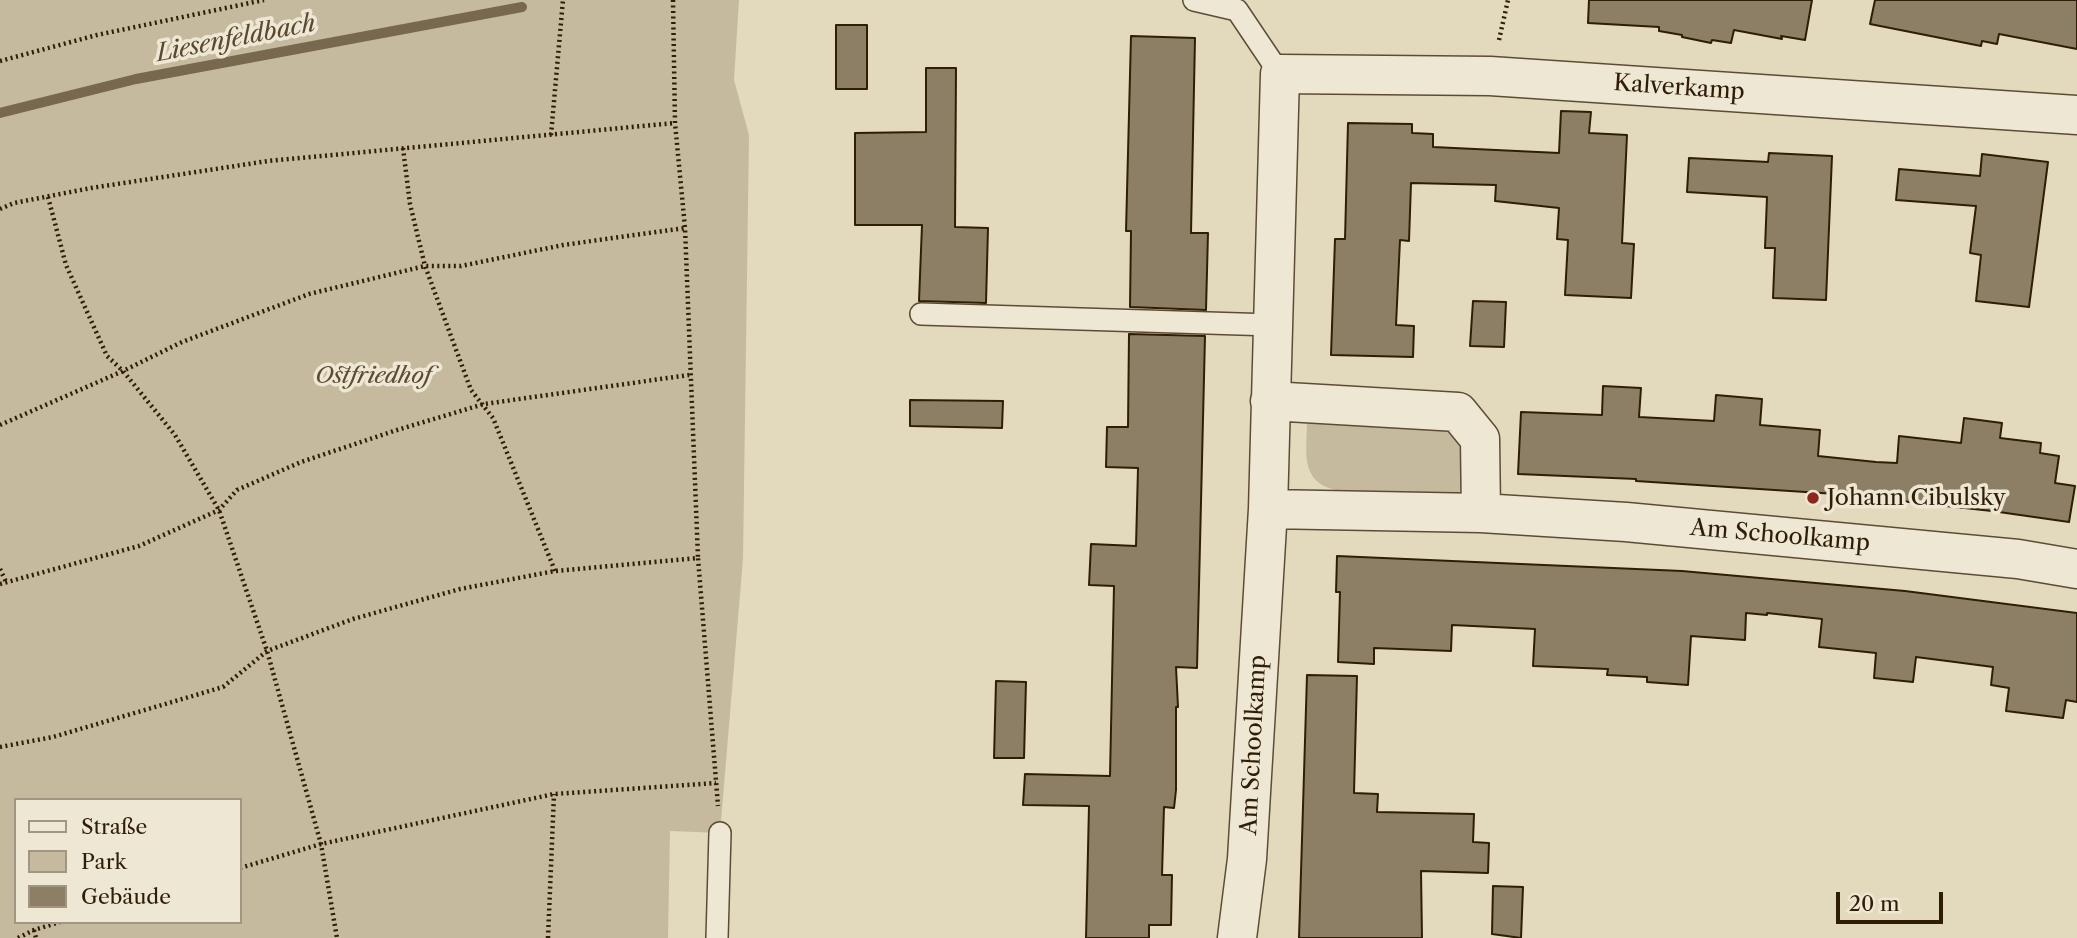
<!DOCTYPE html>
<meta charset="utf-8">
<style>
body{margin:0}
#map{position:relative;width:2077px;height:938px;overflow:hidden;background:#e3dabd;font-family:"Libre Caslon Text",serif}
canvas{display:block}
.legend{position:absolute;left:14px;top:798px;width:228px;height:126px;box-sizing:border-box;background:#ede7d4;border:2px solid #a19682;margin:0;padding:9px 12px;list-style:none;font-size:21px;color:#301d06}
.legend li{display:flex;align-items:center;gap:14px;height:35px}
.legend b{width:35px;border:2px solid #a19682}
.scale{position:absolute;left:1836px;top:892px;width:107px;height:32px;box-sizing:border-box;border:4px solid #301d06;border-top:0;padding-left:9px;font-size:21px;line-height:24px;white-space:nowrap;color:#301d06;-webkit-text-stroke:5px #ede7d4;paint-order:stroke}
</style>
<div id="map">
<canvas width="2077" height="938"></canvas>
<ul class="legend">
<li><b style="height:9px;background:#ede7d4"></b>Straße</li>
<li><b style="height:19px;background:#c5ba9e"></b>Park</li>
<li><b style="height:19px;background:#8d7f65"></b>Gebäude</li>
</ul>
<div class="scale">20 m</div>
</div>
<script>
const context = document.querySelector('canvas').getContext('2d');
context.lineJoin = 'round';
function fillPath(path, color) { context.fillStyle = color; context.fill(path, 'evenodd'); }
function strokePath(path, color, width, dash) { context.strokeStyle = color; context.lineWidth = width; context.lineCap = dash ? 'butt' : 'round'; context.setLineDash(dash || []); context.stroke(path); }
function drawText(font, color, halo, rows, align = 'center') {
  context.font = font + ' "Libre Caslon Text",serif'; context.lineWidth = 7; context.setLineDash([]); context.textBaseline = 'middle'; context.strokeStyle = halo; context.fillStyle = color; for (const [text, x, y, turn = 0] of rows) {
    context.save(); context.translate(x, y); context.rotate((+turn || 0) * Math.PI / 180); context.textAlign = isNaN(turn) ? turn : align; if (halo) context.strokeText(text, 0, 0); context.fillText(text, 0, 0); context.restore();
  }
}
const green = new Path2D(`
 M 0,0 L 739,0 L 734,80 L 749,135 L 743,559 L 720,833 L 670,831 L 668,938 L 0,938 ZM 16,800 L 240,800 L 240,922 L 16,922 Z
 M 1307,421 L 1446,425 L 1460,432 L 1464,490 L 1452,496 L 1335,490 C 1299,481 1307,451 1307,421 Z`);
const stream = new Path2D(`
 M 0,113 L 136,79 L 522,7`);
const building = new Path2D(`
 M 1589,0 L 1812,0 L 1805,40 L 1781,36 L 1782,39 L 1734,30 L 1731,43 L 1712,40 L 1711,43 L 1682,37 L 1682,35 L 1659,31 L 1659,27 L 1588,23 Z
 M 1875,0 L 2077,0 L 2077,49 L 1999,34 L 1997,44 L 1982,41 L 1981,46 L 1870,24 Z
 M 836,25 L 867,25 L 867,89 L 836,89 Z
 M 1131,36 L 1195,38 L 1191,233 L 1208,233 L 1206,310 L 1130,307 L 1131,231 L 1126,231 Z
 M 926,68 L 956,68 L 955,227 L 988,228 L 986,303 L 919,301 L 922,225 L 855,225 L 855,133 L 926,132 Z
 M 1561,111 L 1591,112 L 1589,133 L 1627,135 L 1622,243 L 1634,244 L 1631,298 L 1565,295 L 1568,240 L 1557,239 L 1559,208 L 1495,201 L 1496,185 L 1411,183 L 1409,241 L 1400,240 L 1396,325 L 1414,326 L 1413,357 L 1331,355 L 1335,239 L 1345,239 L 1348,123 L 1412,124 L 1412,133 L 1433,134 L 1433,147 L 1559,153 Z
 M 1769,153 L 1832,156 L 1826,300 L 1773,298 L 1775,248 L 1765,248 L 1767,197 L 1687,192 L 1689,158 L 1768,162 Z
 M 1982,154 L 2048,162 L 2029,307 L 1976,301 L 1981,255 L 1970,253 L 1976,206 L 1896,200 L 1899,169 L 1980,176 Z
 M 1473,301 L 1506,302 L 1504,347 L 1470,346 Z
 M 1129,334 L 1205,336 L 1197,668 L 1176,667 L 1178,707 L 1176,707 L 1176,790 L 1174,808 L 1164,807 L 1162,875 L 1172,875 L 1171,925 L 1149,925 L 1149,938 L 1086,938 L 1089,806 L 1023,805 L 1025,774 L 1110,776 L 1114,586 L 1089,585 L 1091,544 L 1136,546 L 1138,468 L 1106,467 L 1107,427 L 1128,427 Z
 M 1603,386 L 1641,388 L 1639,417 L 1714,421 L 1716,395 L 1762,399 L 1760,425 L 1820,430 L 1818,456 L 1876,462 L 1897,463 L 1899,436 L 1961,443 L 1964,418 L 2002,423 L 2000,438 L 2041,443 L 2040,453 L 2059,456 L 2055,483 L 2075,486 L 2069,522 L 1992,511 L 1836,494 L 1636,481 L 1636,479 L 1518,474 L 1521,412 L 1602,415 Z
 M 910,400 L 1003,401 L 1002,428 L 910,426 Z
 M 1337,556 L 1682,571 L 1905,591 L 2077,613 L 2077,702 L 2066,700 L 2063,718 L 2006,711 L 2009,688 L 1991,685 L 1993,667 L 1955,662 L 1916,657 L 1913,682 L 1874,678 L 1876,653 L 1819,647 L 1822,619 L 1767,613 L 1767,615 L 1746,613 L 1745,640 L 1691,636 L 1688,685 L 1647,682 L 1647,677 L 1607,675 L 1608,669 L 1533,666 L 1535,629 L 1452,625 L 1451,651 L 1374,648 L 1374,664 L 1338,662 L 1340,592 L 1336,592 Z
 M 1307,675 L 1357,676 L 1354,793 L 1378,794 L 1377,812 L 1474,814 L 1473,842 L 1489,843 L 1488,873 L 1421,871 L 1422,938 L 1299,938 Z
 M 996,681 L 1026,682 L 1024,758 L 994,758 Z
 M 1493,886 L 1523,887 L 1521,938 L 1492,934 Z`);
const path = new Path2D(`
 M 673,0 L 675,123 L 685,228 L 698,558
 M 1499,40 L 1508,0
 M 0,61 L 97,35 L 264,0
 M 551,135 L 563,0
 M 403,148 L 410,204 L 425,266 L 471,390 L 493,418 L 555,571
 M 48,197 L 66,265 L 107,356 L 123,371 L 175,435 L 219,510 L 267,651 L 321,844 L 337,938
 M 0,209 L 14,203 L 91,188 L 268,161 L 675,123
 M 0,425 L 123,371 L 182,342 L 309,294 L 425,266 L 461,266 L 563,245 L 685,228
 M 0,569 L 6,582
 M 0,584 L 139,546 L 219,510 L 237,490 L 301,462 L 397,430 L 484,404 L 689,375
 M 0,747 L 53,737 L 223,687 L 267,651 L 353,619 L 460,589 L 555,571 L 698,558 L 718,806
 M 240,868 L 321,844 L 554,794 L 716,783
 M 34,930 L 36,938
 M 18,938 L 34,930 L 60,922
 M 548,938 L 554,794`);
const lane = new Path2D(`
 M 1194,0 L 1237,10 L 1280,74
 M 921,314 L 1272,325
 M 717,938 L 720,833`);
const street = new Path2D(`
 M 1270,401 L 1458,412 L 1480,439 L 1481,513
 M 1268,509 L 1280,74 L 1490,76 L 2077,115
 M 1237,938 L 1247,859 L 1268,509 L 1481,513 L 1626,522 L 2018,559 L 2077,569`);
const markers = [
 [1813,498,7,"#8f2418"]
];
const streetNames = [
 ["Kalverkamp",1679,88,4],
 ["Am Schoolkamp",1780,536,5],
 ["Am Schoolkamp",1254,745,-87]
];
const parkNames = [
 ["Ostfriedhof",373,376]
];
const poiNames = [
 ["Johann Cibulsky",1827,498]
];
const waterNames = [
 ["Liesenfeldbach",236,39,-11]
];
fillPath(green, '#c5ba9e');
strokePath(stream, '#77684f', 10);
fillPath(building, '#8d7f65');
strokePath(building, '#301d06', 2);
strokePath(lane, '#5d4c34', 24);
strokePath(street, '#5d4c34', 41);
strokePath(path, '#301d06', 4.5, [2, 3.5]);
strokePath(lane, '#ede7d4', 21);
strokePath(street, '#ede7d4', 38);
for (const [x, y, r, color] of markers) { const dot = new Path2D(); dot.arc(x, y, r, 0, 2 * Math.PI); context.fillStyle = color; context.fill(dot); strokePath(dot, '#ede7d4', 2.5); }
drawText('23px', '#301d06', '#ede7d4', streetNames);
drawText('italic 23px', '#5d4c34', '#ede7d4', parkNames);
drawText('23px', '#301d06', '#ede7d4', poiNames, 'left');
drawText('italic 24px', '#594930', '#ede7d4', waterNames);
</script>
